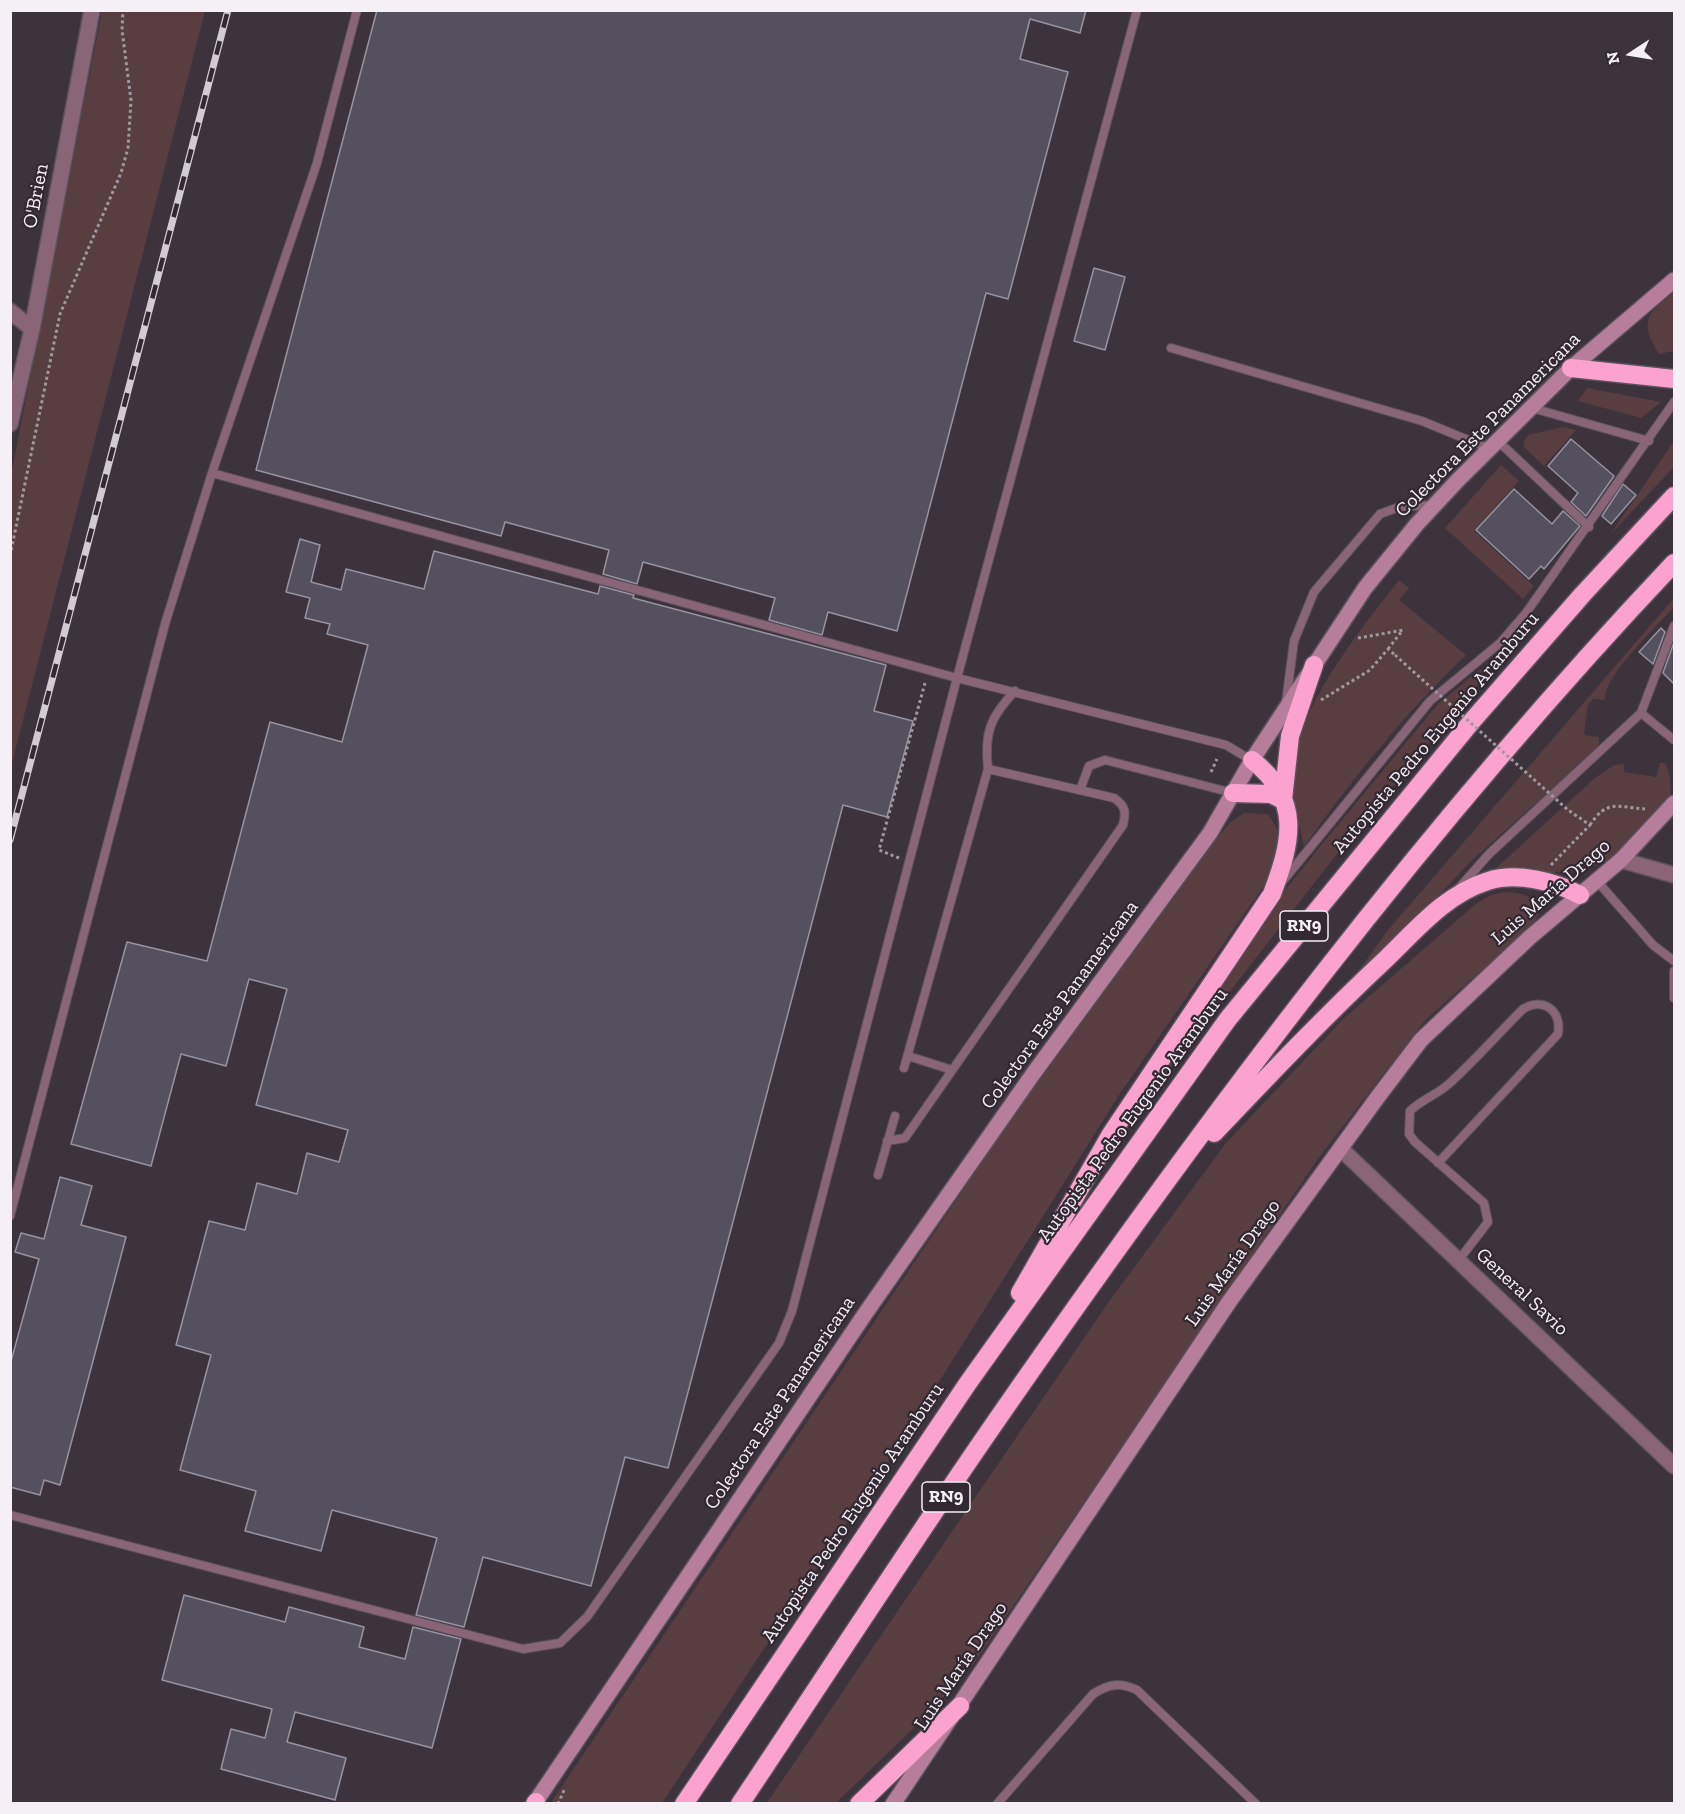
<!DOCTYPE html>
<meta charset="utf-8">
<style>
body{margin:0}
#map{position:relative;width:1685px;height:1814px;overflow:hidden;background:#3c333d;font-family:"Zilla Slab",serif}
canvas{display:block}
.frame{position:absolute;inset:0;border:12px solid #f5eff6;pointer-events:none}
.north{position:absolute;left:1601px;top:24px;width:60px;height:60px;-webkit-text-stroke:4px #322933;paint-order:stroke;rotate:258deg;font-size:16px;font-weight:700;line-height:24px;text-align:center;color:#f5eff6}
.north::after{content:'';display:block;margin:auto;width:21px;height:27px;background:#f5eff6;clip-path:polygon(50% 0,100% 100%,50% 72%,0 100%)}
</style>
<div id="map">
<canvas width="1685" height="1814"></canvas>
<div class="frame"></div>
<div class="north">N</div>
</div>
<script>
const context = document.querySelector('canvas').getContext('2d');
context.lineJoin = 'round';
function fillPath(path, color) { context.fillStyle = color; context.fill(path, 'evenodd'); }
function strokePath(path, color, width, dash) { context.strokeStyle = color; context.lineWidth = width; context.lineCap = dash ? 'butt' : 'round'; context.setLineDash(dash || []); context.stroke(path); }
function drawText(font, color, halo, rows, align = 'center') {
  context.font = font + ' "Zilla Slab",serif'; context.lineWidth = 4.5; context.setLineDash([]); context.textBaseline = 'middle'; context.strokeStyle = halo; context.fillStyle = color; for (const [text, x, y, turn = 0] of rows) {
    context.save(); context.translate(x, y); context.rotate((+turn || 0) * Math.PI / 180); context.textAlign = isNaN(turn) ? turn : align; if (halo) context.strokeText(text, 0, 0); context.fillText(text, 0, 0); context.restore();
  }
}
const green = new Path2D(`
 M 102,11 L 205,11 L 11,767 L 11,475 Z
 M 1674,292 L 1674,351 L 1659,354 C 1639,322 1646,314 1674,292 Z
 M 1587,388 L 1661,402 L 1641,418 L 1578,401 Z
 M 1563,427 L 1576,430 L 1544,466 L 1524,447 L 1524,441 L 1528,435 Z
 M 1674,441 L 1674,467 L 1610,535 Z
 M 1501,465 L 1519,481 L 1474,531 L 1534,586 L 1523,599 L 1445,528 Z
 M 1399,580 L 1409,588 L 1399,600 L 1466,655 C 1406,712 1352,779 1304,847 C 1299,821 1291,795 1293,770 C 1297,707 1361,629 1399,580 Z
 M 1674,598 L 1674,607 C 1657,627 1604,675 1605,700 L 1593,699 L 1588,704 L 1584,735 L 1599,737 L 1599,744 L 1590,755 L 1471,861 L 1410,927 L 1349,984 L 1388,930 Z
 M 1499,659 L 1329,864 L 1151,1093 L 1272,907 L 1318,849 L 1438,704 L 1477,672 Z
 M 1660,763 L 1665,763 C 1671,774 1671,787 1670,799 C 1653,817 1635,842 1615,856 C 1580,879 1533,872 1493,871 L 1595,778 L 1614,765 L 1624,764 L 1624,772 L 1656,777 Z
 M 1244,813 L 1268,814 C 1284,835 1279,847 1274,871 L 1121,1092 L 910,1428 L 662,1803 L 550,1804 L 1008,1123 L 1218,837 L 1230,823 Z
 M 1506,892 C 1524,893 1533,895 1539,913 L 1532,927 L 1426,1019 L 1320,1156 L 975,1662 L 924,1718 L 836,1803 L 766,1804 L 1110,1300 L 1226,1143 L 1343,1019 L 1477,903 L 1491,895 Z`);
const building = new Path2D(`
 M 377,10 L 1086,10 L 1080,33 L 1030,19 L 1020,59 L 1068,72 L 1008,299 L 986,293 L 897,631 L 828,612 L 822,635 L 769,620 L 775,598 L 643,562 L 637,584 L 603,574 L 609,550 L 505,522 L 501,536 L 256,470 Z
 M 1094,268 L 1125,277 L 1105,350 L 1074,341 Z
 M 1571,439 L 1614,476 L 1586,516 L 1571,502 L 1578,493 L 1548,466 Z
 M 1623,484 L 1636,495 L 1611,524 L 1602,516 Z
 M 1514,489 L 1552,524 L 1563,511 L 1580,526 L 1544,569 L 1541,566 L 1529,579 L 1476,530 Z
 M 300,539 L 320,545 L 311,582 L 341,590 L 346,569 L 424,589 L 434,551 L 598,594 L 600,586 L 634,595 L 633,598 L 886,665 L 874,711 L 913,721 L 887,817 L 843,805 L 668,1468 L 625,1457 L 591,1586 L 483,1557 L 464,1627 L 416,1615 L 437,1538 L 332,1510 L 321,1551 L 245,1531 L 256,1491 L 180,1470 L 211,1355 L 176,1345 L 209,1221 L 245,1230 L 257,1183 L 297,1194 L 307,1153 L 339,1162 L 348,1130 L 256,1105 L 287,989 L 249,979 L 226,1066 L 181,1054 L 151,1166 L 71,1144 L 127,942 L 207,961 L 270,722 L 342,742 L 368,645 L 327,634 L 330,624 L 305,618 L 310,598 L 286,592 Z
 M 1661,628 L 1665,632 L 1653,664 L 1639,652 Z
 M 1674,642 L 1674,684 L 1663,673 Z
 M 60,1177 L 92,1186 L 81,1225 L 126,1237 L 60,1485 L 44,1480 L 40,1495 L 10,1487 L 10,1365 L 39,1259 L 15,1252 L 21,1233 L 44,1239 Z
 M 184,1595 L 285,1622 L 289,1607 L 364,1627 L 359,1647 L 405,1659 L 413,1627 L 461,1639 L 432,1748 L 295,1712 L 287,1742 L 346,1758 L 335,1800 L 221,1769 L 231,1729 L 265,1738 L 272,1709 L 162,1680 Z`);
const path = new Path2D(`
 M 10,556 L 60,314 L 121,173 L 128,148 L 131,100 L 122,30 L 123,10
 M 1358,638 L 1404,630
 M 1388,649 L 1402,631
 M 1321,700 L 1370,670 L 1388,649 L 1395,655
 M 1211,772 L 1217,759
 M 1590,825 C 1607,799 1617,807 1645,809
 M 899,858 L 879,850 L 925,683
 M 1551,865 L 1590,825 L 1568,810
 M 558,1804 L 565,1788`);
const lane = new Path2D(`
 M 1171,348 L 1422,421 L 1490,449
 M 1532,408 L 1649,441
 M 1498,441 L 1589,527
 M 212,473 L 957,678 L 1226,745 L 1251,760
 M 1286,702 L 1294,641 L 1314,592 L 1380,514 L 1399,507 L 1433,505
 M 1641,713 L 1674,740
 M 1080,790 L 1089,766 L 1105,760 L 1233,793
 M 1597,881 L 1653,945 L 1674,961
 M 1282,882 L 1430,701 L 1500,643 L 1526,613 L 1674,402
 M 1459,888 L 1489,854 L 1641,713 L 1674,626
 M 1674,971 L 1674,998
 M 908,1056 L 952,1070
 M 904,1068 L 988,769 C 984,733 990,717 1015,691
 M 887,1141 L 905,1138 L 1123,825 C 1126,812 1126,806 1114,798 L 988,769
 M 1438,1163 L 1558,1034 C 1562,1010 1543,997 1523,1009 C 1499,1033 1476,1059 1451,1082 C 1439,1094 1422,1099 1410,1111 L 1409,1134 L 1415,1142 L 1484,1203 L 1488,1222 L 1458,1261
 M 878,1175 L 895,1116
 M 10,1216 L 165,624 L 212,473 L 317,163 L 357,10
 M 10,1515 L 523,1649 L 560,1643 L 587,1617 L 779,1343 L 792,1311 L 957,678 L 1137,10
 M 997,1804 L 1093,1694 C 1109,1684 1119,1682 1137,1690 L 1256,1804`);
const street = new Path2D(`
 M 10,311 L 32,329
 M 10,424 L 32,329 L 92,10
 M 1621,860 L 1674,875
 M 1341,1149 L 1674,1466`);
const secondary = new Path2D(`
 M 534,1804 L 867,1311 L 1033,1074 L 1210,833 L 1252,760 L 1365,588 L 1417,524 L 1458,480 L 1571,368 L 1674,280
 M 893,1804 L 1229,1302 L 1377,1098 L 1421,1040 L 1529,938 L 1621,860 L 1674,803`);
const highway = new Path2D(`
 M 1571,368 L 1674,379
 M 1233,793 L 1271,794 L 1283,800 L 1290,736 L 1314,665
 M 1214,1133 C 1270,1074 1327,1014 1387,958 C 1417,929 1446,894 1488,881 C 1517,872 1554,881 1580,895
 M 1020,1293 L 1111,1134 L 1272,894 C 1292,841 1302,799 1252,760
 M 535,1804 L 536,1802
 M 684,1804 L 968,1383 L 1228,1019 L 1472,721 L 1583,594 L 1674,496
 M 740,1804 C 827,1674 912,1542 1001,1414 C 1207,1117 1426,825 1674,563
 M 859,1804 L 960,1706`);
const rail = new Path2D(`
 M 10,840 L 228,10`);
const pathBridge = new Path2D(`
 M 1395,655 L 1568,810`);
const shields = [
 [1304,926,48],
 [946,1497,48]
];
const shieldNames = [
 ["RN9",1304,926],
 ["RN9",946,1497]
];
const streetNames = [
 ["O'Brien",36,196,-79],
 ["Colectora Este Panamericana",1488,425,-45],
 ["Autopista Pedro Eugenio Aramburu",1436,733,-50],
 ["Luis María Drago",1551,892,-41],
 ["Colectora Este Panamericana",1060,1005,-54],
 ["Autopista Pedro Eugenio Aramburu",1133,1115,-54],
 ["Luis María Drago",1233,1263,-55],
 ["General Savio",1522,1292,43],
 ["Colectora Este Panamericana",780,1403,-56],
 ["Autopista Pedro Eugenio Aramburu",853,1513,-56],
 ["Luis María Drago",961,1666,-56]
];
fillPath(green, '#583e41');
fillPath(building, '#54505d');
strokePath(building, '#9793a1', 1.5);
strokePath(lane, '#5a515b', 10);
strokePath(street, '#5a515b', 18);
strokePath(secondary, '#5a515b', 18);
strokePath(highway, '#5a515b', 21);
strokePath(path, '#9f98a0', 3, [3, 3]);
strokePath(lane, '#8a6577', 8);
strokePath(street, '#8a6577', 15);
strokePath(secondary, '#b77e9b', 15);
strokePath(highway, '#fba2cf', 18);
strokePath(rail, '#d2cbd3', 7);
strokePath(rail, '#322933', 4.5, [14]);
strokePath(pathBridge, '#9f98a0', 3, [3, 3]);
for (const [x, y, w] of shields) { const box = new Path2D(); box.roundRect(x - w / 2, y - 15, w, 30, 4.5); context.fillStyle = '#322933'; context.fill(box); strokePath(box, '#f5eff6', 1.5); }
drawText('bold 18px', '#f5eff6', null, shieldNames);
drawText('20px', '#f5eff6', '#322933', streetNames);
</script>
